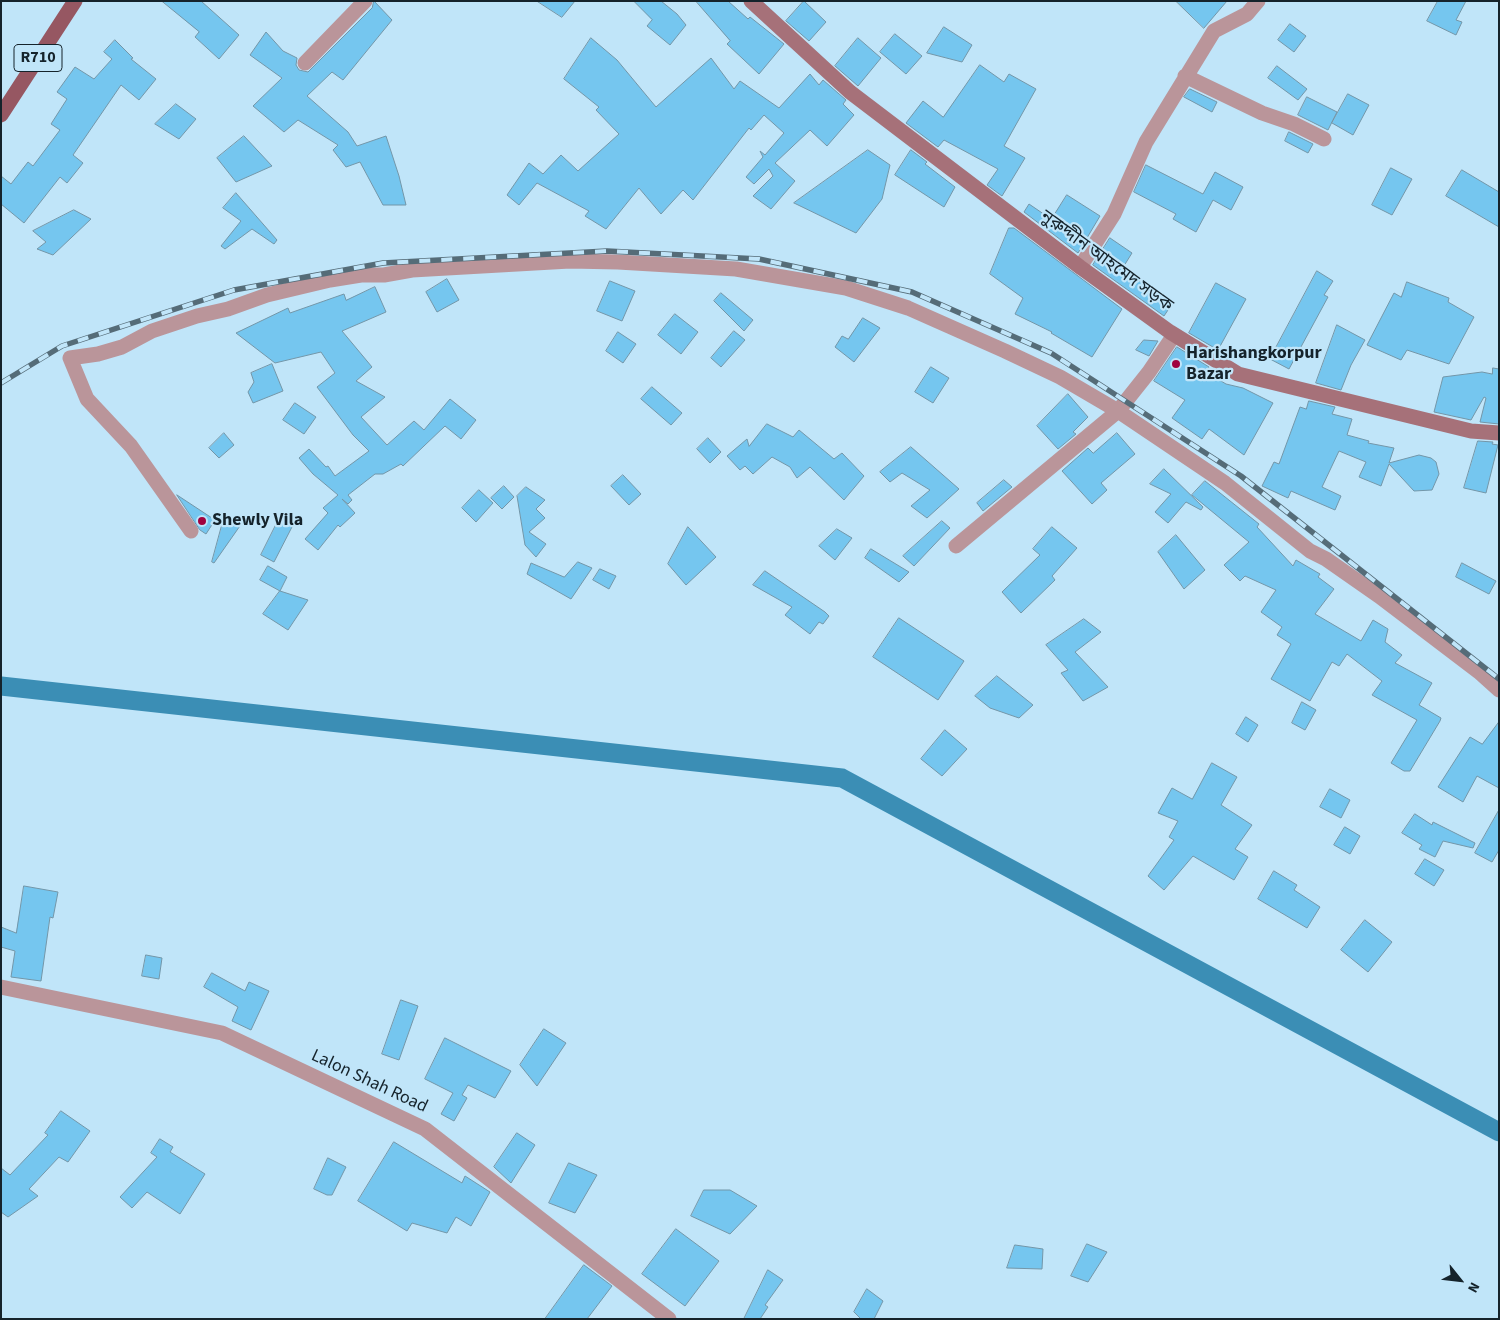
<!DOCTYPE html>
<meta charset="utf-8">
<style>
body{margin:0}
#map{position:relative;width:1500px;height:1320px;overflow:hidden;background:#c0e5f9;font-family:"Source Sans 3",sans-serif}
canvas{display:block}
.frame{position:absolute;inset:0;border:2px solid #15232b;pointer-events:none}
.north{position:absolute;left:1435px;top:1255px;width:50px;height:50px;-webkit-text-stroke:4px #c0e5f9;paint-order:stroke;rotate:119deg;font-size:14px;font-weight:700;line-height:20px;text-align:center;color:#15232b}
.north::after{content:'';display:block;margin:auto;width:18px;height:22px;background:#15232b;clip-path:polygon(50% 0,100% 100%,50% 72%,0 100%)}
</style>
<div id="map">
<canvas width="1500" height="1320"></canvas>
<div class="frame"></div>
<div class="north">N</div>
</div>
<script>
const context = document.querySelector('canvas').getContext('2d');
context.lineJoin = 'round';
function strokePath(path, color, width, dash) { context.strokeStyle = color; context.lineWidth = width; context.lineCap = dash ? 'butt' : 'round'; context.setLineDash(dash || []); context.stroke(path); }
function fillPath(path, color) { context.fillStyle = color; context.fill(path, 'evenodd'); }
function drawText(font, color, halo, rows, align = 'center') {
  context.font = font + ' "Source Sans 3","Noto Sans Bengali",sans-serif'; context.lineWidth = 4.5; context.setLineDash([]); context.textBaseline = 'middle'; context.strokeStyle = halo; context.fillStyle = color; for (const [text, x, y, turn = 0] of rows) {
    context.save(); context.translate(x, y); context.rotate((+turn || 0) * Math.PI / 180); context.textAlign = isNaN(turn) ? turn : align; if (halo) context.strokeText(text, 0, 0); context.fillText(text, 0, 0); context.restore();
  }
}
const canal = new Path2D(`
 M 1,686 L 842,778 L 1499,1132`);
const building = new Path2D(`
 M 162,1 L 201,1 L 239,35 L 219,59 L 195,37 L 199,32 Z
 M 374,1 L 392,20 L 343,80 L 332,72 L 307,96 L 348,132 L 357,146 L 386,136 L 399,176 L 406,205 L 383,205 L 360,162 L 346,167 L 333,150 L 338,145 L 298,120 L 284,132 L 253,106 L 282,78 L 250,55 L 266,32 L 283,51 L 297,58 L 296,65 L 299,70 L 308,72 L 372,8 Z
 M 537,1 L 575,1 L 562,17 Z
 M 634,1 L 661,1 L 677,14 L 686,25 L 670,45 L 647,26 L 652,20 Z
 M 696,1 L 728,1 L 748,19 L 750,17 L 784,44 L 759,74 L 727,44 L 730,41 Z
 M 804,1 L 826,22 L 809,41 L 786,21 Z
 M 1176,1 L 1227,1 L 1204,28 Z
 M 1438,1 L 1466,1 L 1456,20 L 1462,22 L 1456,35 L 1427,21 Z
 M 1290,24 L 1306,36 L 1294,52 L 1278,40 Z
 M 944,27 L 972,45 L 962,62 L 927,53 Z
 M 895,34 L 922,56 L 906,74 L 880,52 Z
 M 591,38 L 617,60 L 656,107 L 711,58 L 734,89 L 740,81 L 779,108 L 810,74 L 819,85 L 823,80 L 846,100 L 843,104 L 854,115 L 827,146 L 810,130 L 775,163 L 795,181 L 771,209 L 753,196 L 773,176 L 769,169 L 754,184 L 746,177 L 763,157 L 760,151 L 765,155 L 784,133 L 764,115 L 751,130 L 749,128 L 693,200 L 683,190 L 661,214 L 639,188 L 606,229 L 585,216 L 589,211 L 537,183 L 519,205 L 507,195 L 529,163 L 543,174 L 561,155 L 578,171 L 619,134 L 596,110 L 599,107 L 564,79 Z
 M 858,38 L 881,58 L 858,86 L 835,66 Z
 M 115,40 L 133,58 L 131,59 L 156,79 L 139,100 L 121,85 L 73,155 L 83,163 L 67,183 L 60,177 L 24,223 L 1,204 L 1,176 L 11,184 L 28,162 L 33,166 L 60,130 L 51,124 L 67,99 L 57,92 L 75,67 L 94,79 L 112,59 L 104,52 Z
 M 980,65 L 1004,82 L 1009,74 L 1036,89 L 1004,146 L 1025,158 L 1002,196 L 987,185 L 998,169 L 944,140 L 938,147 L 906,123 L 923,101 L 943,117 Z
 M 1277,66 L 1307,89 L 1298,100 L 1268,78 Z
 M 1190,89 L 1217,102 L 1212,112 L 1184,97 Z
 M 1348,94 L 1369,105 L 1353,135 L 1332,123 Z
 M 1307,97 L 1337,112 L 1328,130 L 1298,115 Z
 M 176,104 L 196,119 L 179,139 L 155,124 Z
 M 1289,132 L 1313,144 L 1308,153 L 1285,141 Z
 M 244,136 L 272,166 L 236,182 L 217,158 Z
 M 868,150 L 890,165 L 882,199 L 856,233 L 794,203 Z
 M 911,150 L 927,162 L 925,164 L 955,187 L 944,207 L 895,175 Z
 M 1146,165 L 1203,194 L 1215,172 L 1243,187 L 1231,210 L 1213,200 L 1196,232 L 1173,219 L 1176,214 L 1134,192 Z
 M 1391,168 L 1412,179 L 1392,215 L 1372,205 Z
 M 1462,170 L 1499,192 L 1499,227 L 1446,196 Z
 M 236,193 L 277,240 L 274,244 L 252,229 L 225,249 L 221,246 L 241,221 L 223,208 Z
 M 1067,195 L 1100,216 L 1078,253 L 1024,212 L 1029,204 L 1051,219 Z
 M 74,210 L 91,219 L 53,255 L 37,249 L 46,242 L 33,231 Z
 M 1009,228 L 1014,228 L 1122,309 L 1092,357 L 1051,333 L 1052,332 L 1015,314 L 1023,298 L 990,274 Z
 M 1110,238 L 1132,253 L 1122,269 L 1172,304 L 1164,316 L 1093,265 Z
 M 1317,271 L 1333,281 L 1324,295 L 1328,297 L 1289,369 L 1270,359 Z
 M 447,279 L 459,300 L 437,312 L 426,292 Z
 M 610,281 L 635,291 L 622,321 L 597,311 Z
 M 1407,282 L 1449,298 L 1448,302 L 1474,317 L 1449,364 L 1407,350 L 1401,360 L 1367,345 L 1394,293 L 1401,297 Z
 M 1216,283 L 1246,299 L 1218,350 L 1189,333 Z
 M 375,287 L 386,312 L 342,331 L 372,367 L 356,381 L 385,397 L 361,417 L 387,445 L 414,421 L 424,430 L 450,399 L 476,420 L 461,439 L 445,426 L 403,466 L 401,464 L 383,474 L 375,474 L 348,495 L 352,500 L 348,504 L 342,499 L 355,513 L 340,527 L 338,525 L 318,550 L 305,539 L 328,513 L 323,508 L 338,495 L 313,474 L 299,458 L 309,449 L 326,467 L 328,466 L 335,476 L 369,451 L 353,435 L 317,387 L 335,373 L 321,352 L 275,363 L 236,333 L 288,308 L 290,313 L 344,294 L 346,300 Z
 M 721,293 L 753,320 L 744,331 L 714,301 Z
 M 675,314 L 698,332 L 681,354 L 658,335 Z
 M 863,318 L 880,328 L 854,362 L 835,347 L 842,336 L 848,339 Z
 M 1337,325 L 1365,340 L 1351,365 L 1341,390 L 1316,383 Z
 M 734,331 L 745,340 L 721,367 L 711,358 Z
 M 618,332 L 636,344 L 623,363 L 606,351 Z
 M 1144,340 L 1158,341 L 1149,356 L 1136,350 Z
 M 1177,347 L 1209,367 L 1206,372 L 1226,384 L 1243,388 L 1273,403 L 1244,455 L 1209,429 L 1202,439 L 1172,418 L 1185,400 L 1154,381 Z
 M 272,364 L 283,391 L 253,403 L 248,392 L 254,382 L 251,373 Z
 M 931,367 L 949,378 L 933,403 L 915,392 Z
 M 1493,368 L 1499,369 L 1499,424 L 1480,422 L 1486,398 L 1484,397 L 1471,420 L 1434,412 L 1443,377 L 1482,372 L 1492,374 Z
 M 652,387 L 682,413 L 671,425 L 641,399 Z
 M 1068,394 L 1088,417 L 1073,432 L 1076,434 L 1058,449 L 1037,426 Z
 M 1309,401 L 1335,407 L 1332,414 L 1352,419 L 1347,435 L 1369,441 L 1368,443 L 1394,448 L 1389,463 L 1419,455 L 1431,458 L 1436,462 L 1439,474 L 1432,490 L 1414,491 L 1389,464 L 1381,486 L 1359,477 L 1366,462 L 1339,451 L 1322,487 L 1341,496 L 1335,510 L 1291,491 L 1288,498 L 1262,486 L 1274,462 L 1279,464 L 1300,407 L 1306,409 Z
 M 295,403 L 316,417 L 304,434 L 283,420 Z
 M 767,424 L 793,437 L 799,430 L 834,459 L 842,453 L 864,476 L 844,500 L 810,467 L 797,478 L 790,467 L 772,457 L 753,474 L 745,466 L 740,470 L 727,456 L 747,439 L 749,446 Z
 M 224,433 L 234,445 L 219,458 L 209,448 Z
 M 1117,433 L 1135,454 L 1101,483 L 1107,490 L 1092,504 L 1062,471 L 1088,448 L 1093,453 Z
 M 708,438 L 721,452 L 710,463 L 697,449 Z
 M 1478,441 L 1493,442 L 1492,444 L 1498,445 L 1486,493 L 1464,488 Z
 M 911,447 L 959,489 L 927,518 L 911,506 L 930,490 L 902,473 L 890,482 L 880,472 Z
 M 1164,469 L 1203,507 L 1201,510 L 1186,502 L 1168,523 L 1155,512 L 1171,494 L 1150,484 Z
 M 623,475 L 641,494 L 629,505 L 611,486 Z
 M 1004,480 L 1012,487 L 983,511 L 977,503 Z
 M 1205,481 L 1259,524 L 1257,527 L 1293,566 L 1296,560 L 1320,574 L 1318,577 L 1334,589 L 1315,614 L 1361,641 L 1373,620 L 1388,629 L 1385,642 L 1402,655 L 1395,663 L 1432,683 L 1419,705 L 1441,718 L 1440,721 L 1410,771 L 1404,771 L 1391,763 L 1417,720 L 1372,695 L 1382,681 L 1347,654 L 1339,666 L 1332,662 L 1310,701 L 1271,679 L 1291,644 L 1277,635 L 1282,627 L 1261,612 L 1276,590 L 1245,576 L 1240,581 L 1224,565 L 1249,542 L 1192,495 Z
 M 504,486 L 514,497 L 502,509 L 491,498 Z
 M 526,487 L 545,500 L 536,509 L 545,518 L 529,532 L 546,544 L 536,557 L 525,545 L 517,496 Z
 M 479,490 L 493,503 L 476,522 L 462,508 Z
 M 177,495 L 215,520 L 206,534 L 200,530 Z
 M 280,517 L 293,525 L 274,562 L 261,555 Z
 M 224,518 L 242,523 L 214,563 L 212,562 Z
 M 942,521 L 950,528 L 914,566 L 903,556 Z
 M 688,527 L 716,557 L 686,585 L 668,564 Z
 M 1052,527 L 1077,548 L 1052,576 L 1055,580 L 1021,613 L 1002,592 L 1040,555 L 1033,549 Z
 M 837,529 L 852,538 L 835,560 L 819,546 Z
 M 1176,535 L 1205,570 L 1184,589 L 1158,552 Z
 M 871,549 L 909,572 L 899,582 L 865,558 Z
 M 578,562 L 592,568 L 571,599 L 527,574 L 531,563 L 564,577 Z
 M 1462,563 L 1496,581 L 1489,594 L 1456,577 Z
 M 268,566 L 287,577 L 280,591 L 260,580 Z
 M 600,569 L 616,576 L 609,589 L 593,580 Z
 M 765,571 L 825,612 L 829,616 L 823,624 L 819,622 L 810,634 L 785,615 L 792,607 L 753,585 Z
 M 280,591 L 308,600 L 288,630 L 263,614 Z
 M 899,618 L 964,661 L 938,700 L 873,657 Z
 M 1084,619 L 1101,632 L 1075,652 L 1108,687 L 1083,701 L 1061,673 L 1068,670 L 1046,645 Z
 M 997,676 L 1033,705 L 1019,718 L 990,708 L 975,696 Z
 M 1302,702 L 1316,710 L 1305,730 L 1292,723 Z
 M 1246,717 L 1258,725 L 1248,742 L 1236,734 Z
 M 1499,722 L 1499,788 L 1477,776 L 1463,802 L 1438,787 L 1470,737 L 1482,744 Z
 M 945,730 L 967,749 L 942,776 L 921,759 Z
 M 1212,763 L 1237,777 L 1221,805 L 1252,825 L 1235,849 L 1248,857 L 1234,880 L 1193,856 L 1164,890 L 1148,876 L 1174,840 L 1169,837 L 1178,821 L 1158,813 L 1172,788 L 1192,799 Z
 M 1330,789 L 1350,800 L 1341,818 L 1320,807 Z
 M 1499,810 L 1499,850 L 1492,862 L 1475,853 Z
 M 1415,814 L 1432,825 L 1433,822 L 1475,843 L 1473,848 L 1443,841 L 1435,857 L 1419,849 L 1422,845 L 1402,833 Z
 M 1345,827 L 1360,836 L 1350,854 L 1334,845 Z
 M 1425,859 L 1444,870 L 1434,886 L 1415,874 Z
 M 1274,871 L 1297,885 L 1294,890 L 1320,907 L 1307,928 L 1258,899 Z
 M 24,886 L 58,892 L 53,918 L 50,917 L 41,981 L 11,977 L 15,951 L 1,947 L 1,927 L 16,933 Z
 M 1365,920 L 1392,942 L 1368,972 L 1341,950 Z
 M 146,955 L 162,958 L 159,979 L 142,976 Z
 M 212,973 L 245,991 L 249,982 L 269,991 L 251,1030 L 232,1021 L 238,1007 L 204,987 Z
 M 401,1000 L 418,1006 L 399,1060 L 382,1054 Z
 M 544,1029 L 566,1043 L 537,1086 L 520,1065 Z
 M 445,1038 L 511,1071 L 495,1098 L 468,1085 L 462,1095 L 467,1098 L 454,1121 L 441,1114 L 453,1093 L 425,1079 Z
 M 61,1111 L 90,1131 L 68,1162 L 59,1157 L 29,1189 L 38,1196 L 8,1217 L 1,1212 L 1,1168 L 10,1175 L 48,1135 L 45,1133 Z
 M 517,1133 L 535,1145 L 511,1183 L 494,1167 Z
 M 160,1139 L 173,1147 L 170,1152 L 205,1174 L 180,1214 L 147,1192 L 132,1208 L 120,1197 L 157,1157 L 151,1153 Z
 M 394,1142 L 462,1183 L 465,1176 L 490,1192 L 471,1226 L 456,1217 L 447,1233 L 412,1223 L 407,1231 L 358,1201 Z
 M 328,1158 L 346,1167 L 332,1195 L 327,1195 L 314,1189 Z
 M 569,1163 L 597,1175 L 575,1213 L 549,1203 Z
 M 704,1190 L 730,1190 L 757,1206 L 730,1234 L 691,1216 Z
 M 676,1229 L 719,1261 L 685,1306 L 642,1274 Z
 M 1087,1244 L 1107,1252 L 1088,1282 L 1071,1276 Z
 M 1015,1245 L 1043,1249 L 1042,1269 L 1007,1268 Z
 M 584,1265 L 612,1286 L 587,1319 L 545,1319 Z
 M 768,1270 L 783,1280 L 765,1305 L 768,1307 L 760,1319 L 744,1319 Z
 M 867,1289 L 883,1301 L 874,1319 L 861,1319 L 854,1312 Z`);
const street = new Path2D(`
 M 305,63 L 365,1
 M 1185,76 L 1262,113 L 1294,124 L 1324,139
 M 1080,267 L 1114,214 L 1146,142 L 1214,31 L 1247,14 L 1258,1
 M 191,531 L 131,446 L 87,399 L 70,358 L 98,354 L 122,347 L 152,331 L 197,316 L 228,309 L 267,295 L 330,280 L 361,275 L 384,275 L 412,270 L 570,261 L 618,262 L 736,269 L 846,288 L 908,308 L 1005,351 L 1060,377 L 1118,411 L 1225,483 L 1310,551 L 1326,559 L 1379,596 L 1479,672 L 1499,690
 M 956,546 L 1118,411 L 1149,372 L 1174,335
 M 1,987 L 222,1033 L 425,1129 L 669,1319`);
const secondary = new Path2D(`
 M 751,1 L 850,92 L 1080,267 L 1170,332 L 1238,374 L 1471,431 L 1499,433`);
const primary = new Path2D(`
 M 1,115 L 75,1`);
const rail = new Path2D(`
 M 1,383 L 62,346 L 234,290 L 383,263 L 607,251 L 759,259 L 912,292 L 1051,353 L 1241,476 L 1499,679`);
const markers = [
 [1176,364,5,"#a0023f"],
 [202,521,5,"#a0023f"]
];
const shields = [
 [38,58,48]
];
const shieldNames = [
 ["R710",38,58]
];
const streetNames = [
 ["নুরুদ্দীন আহমেদ সড়ক",1106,262,36],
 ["Lalon Shah Road",369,1082,25]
];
const poiNames = [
 ["Harishangkorpur",1186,354],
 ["Bazar",1186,375],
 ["Shewly Vila",212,521]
];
strokePath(canal, '#3b8eb5', 19);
fillPath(building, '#75c6ef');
strokePath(building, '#7396a8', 1);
strokePath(street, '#ba959a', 15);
strokePath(secondary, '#a67179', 15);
strokePath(primary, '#965762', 15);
strokePath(rail, '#556c78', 5.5);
strokePath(rail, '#c0e5f9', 4, [11]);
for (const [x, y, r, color] of markers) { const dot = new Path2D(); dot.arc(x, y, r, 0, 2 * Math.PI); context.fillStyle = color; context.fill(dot); strokePath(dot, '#c0e5f9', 2); }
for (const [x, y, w] of shields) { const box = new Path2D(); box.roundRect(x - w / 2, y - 13.5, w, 27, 4); context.fillStyle = '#c0e5f9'; context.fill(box); strokePath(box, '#15232b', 1); }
drawText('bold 16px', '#15232b', null, shieldNames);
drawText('18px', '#15232b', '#c0e5f9', streetNames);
drawText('bold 18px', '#15232b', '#c0e5f9', poiNames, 'left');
</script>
